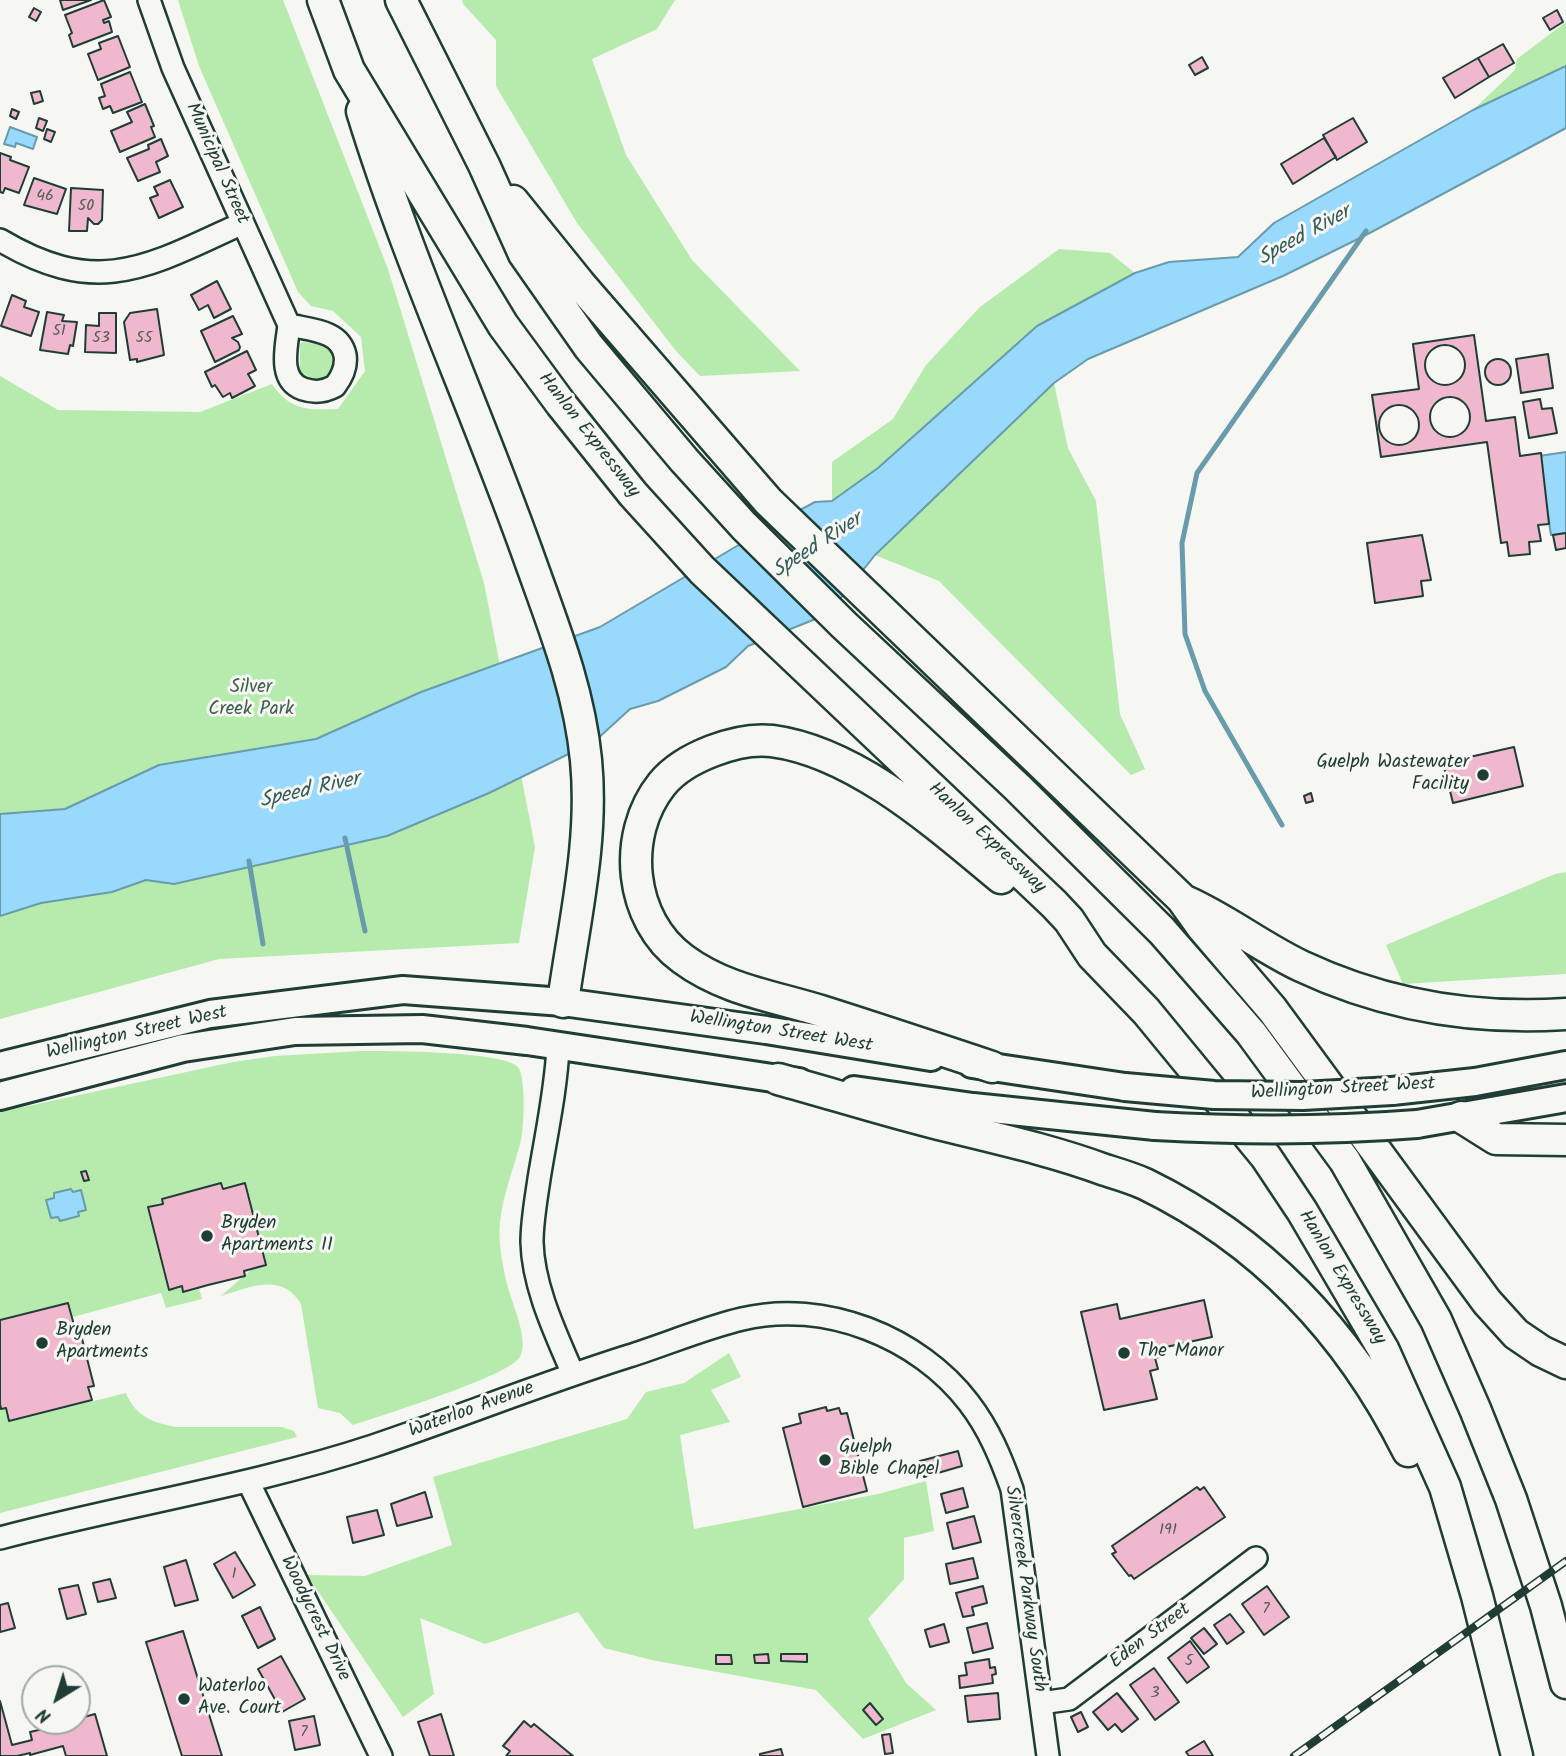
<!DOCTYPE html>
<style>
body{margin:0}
#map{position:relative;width:1566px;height:1756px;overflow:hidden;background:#f6f6f2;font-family:Kalam,sans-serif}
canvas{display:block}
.north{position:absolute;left:21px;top:1665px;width:70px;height:70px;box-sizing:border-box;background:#f6f6f2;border:2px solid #a0aca6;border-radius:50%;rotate:218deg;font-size:19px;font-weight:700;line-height:28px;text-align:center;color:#1f3d34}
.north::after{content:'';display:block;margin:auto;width:24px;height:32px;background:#1f3d34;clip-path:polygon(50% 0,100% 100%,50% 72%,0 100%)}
</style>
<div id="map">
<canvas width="1566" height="1756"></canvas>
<div class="north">N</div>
</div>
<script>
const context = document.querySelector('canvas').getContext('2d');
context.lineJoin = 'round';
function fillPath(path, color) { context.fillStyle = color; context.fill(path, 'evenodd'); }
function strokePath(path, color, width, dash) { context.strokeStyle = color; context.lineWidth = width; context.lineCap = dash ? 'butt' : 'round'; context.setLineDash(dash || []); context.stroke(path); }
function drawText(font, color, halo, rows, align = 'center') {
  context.font = font + ' Kalam,sans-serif'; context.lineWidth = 6; context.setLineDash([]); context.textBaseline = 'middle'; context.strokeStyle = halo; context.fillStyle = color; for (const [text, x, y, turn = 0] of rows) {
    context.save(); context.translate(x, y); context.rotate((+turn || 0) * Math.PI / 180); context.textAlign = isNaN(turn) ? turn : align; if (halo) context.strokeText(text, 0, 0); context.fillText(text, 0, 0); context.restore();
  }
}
const green = new Path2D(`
 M 178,0 L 283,0 L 388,269 L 484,583 L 535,847 L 519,943 L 219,959 L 0,1019 L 0,376 L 58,410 L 200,412 L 272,384 C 291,411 307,410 338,409 L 365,371 L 361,337 L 333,311 L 311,306 L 298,292 L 199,66 Z
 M 462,0 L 675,0 L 657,29 L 592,59 L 626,155 L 692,260 L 800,371 L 700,376 L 676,351 L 577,223 L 496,86 L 496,40 L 463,4 Z
 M 1566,22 L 1566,66 L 1473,110 L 1515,70 L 1517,59 Z
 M 1059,249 L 1110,253 L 1135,273 L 1037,326 L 878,468 L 832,501 L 832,462 L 893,419 L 926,365 L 980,307 Z
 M 303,342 L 321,345 L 331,352 L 334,368 L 325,379 L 311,380 L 300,371 L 300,344 Z
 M 1054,383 L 1068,448 L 1096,501 L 1120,714 L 1145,769 L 1131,775 L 939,581 L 875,555 Z
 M 1566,872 L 1566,974 L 1403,984 L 1386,945 L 1555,874 Z
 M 361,1051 C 388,1051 503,1051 518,1067 C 526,1077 524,1127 521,1140 C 514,1168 503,1194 500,1222 C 498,1241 502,1262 506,1280 C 510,1300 530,1339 520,1357 C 509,1376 380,1416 353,1425 L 340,1413 L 318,1408 L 301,1304 C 282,1272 250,1287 221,1296 L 252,1269 L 266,1265 L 246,1182 L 224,1187 L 222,1183 L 161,1198 L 162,1202 L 147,1207 L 168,1291 L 181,1288 L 184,1293 L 199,1289 L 202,1299 L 166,1308 L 161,1293 L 73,1317 L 69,1302 L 0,1319 L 0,1112 L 233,1062 L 275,1056 Z
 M 729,1353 L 741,1377 L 711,1390 L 730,1422 L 680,1435 L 694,1529 L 878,1494 L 926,1481 L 934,1531 L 904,1538 L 904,1579 L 868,1619 L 906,1683 L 936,1710 L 863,1739 L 816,1690 L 652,1660 L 604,1648 L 578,1612 L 485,1644 L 420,1618 L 434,1694 L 403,1717 L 307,1575 L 365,1576 L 452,1545 L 433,1477 L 627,1419 L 646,1392 L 684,1383 Z
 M 126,1393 C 135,1416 153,1423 176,1427 L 282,1427 L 294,1431 L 297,1437 L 0,1513 L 0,1408 L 5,1409 L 9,1422 Z`);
const water = new Path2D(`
 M 1566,66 L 1566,128 L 1364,236 L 1283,276 L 1088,359 L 1054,383 L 875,555 L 828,614 L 748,646 L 726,667 L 658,701 L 630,709 L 595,741 L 489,793 L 387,836 L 174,884 L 146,880 L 112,892 L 41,903 L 0,916 L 0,814 L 65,809 L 159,765 L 316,739 L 421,692 L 600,627 L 774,524 L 815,502 L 832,501 L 878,468 L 1037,326 L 1135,273 L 1169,262 L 1238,257 L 1274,223 L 1473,110 Z
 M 10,127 L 37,137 L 33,149 L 16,143 L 15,147 L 4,144 Z
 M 1566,452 L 1566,533 L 1551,535 L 1539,456 Z
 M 71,1189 L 73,1192 L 81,1190 L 86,1210 L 78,1212 L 79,1216 L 60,1221 L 58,1217 L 51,1218 L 46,1200 L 54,1198 L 54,1193 Z`);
const stream = new Path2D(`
 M 1282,825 L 1205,691 L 1185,634 L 1182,543 L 1197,473 L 1366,231
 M 345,838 L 365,931
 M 249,861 L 263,944`);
const building = new Path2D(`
 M 60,0 L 91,0 L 63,10 Z
 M 104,0 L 111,17 L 103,20 L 104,23 L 109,21 L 112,32 L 73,47 L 69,35 L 72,33 L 65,15 Z
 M 34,8 L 41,12 L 36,21 L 29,17 Z
 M 1557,10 L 1563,22 L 1550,30 L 1543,18 Z
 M 118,36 L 130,67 L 98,80 L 88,54 L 101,49 L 99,43 Z
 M 1503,44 L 1514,63 L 1489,77 L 1478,58 Z
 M 1202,57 L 1208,68 L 1195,75 L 1189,65 Z
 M 1478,58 L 1489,77 L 1455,98 L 1443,78 Z
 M 130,72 L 142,102 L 113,113 L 110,106 L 103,109 L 99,98 L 105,96 L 101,84 Z
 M 40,91 L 43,101 L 34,104 L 31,93 Z
 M 145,104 L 154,126 L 151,127 L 155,137 L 120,152 L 111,131 L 132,122 L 127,112 Z
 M 12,109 L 19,112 L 16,119 L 10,116 Z
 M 39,118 L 47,121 L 43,131 L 36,128 Z
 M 1353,118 L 1367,142 L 1337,160 L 1323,135 Z
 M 47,129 L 55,132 L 51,142 L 44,139 Z
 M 1324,138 L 1336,157 L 1293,184 L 1281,164 Z
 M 161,139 L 168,156 L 156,162 L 160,172 L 138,181 L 127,158 L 149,149 L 148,145 Z
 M 0,153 L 11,157 L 10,160 L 29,167 L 19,193 L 5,188 L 3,193 L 0,192 Z
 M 34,178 L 66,189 L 57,214 L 24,205 Z
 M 170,180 L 183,207 L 159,218 L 150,198 L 158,195 L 154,187 Z
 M 71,188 L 103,190 L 102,220 L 98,224 L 94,224 L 88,218 L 87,231 L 69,231 Z
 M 217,281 L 231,309 L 214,318 L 208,305 L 199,310 L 191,295 Z
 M 12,295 L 26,301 L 24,307 L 39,312 L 31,336 L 1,326 Z
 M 157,309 L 164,355 L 137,362 L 137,359 L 130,360 L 124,322 L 130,313 Z
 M 47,312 L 64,315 L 62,321 L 77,322 L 73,346 L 70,345 L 68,354 L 40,350 Z
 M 99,313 L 116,313 L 116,353 L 85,352 L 86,325 L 99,326 Z
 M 233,316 L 242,334 L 232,338 L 238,342 L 240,347 L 239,350 L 215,362 L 201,331 Z
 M 1474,335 L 1486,421 L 1515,417 L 1520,456 L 1541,453 L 1549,524 L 1538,525 L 1541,541 L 1529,542 L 1530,554 L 1509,556 L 1507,542 L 1501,543 L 1487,442 L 1381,457 L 1372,395 L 1419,389 L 1413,344 Z
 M1425 365a20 20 0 1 1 40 0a20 20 0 1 1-40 0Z
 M 247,351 L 256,370 L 248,374 L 255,386 L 232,398 L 230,393 L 223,397 L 215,385 L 212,387 L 205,372 Z
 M 1548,354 L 1553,388 L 1521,393 L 1516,359 Z
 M1485 372a13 13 0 1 1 26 0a13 13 0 1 1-26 0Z
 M1430 417a20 20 0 1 1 40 0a20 20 0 1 1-40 0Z
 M 1540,399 L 1542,409 L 1552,408 L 1557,433 L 1529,438 L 1523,402 Z
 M1379 425a20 20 0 1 1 40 0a20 20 0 1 1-40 0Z
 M 1566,533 L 1566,548 L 1556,550 L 1553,535 Z
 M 1422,535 L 1431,580 L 1421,581 L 1423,596 L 1375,603 L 1367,543 Z
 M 1514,747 L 1523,786 L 1453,803 L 1443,763 Z
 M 1311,793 L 1313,801 L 1306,803 L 1304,796 Z
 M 86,1171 L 89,1180 L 84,1181 L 81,1172 Z
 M 221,1183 L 223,1189 L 245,1183 L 266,1265 L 244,1271 L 245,1276 L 208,1285 L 183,1292 L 182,1286 L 169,1290 L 148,1207 L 163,1204 L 162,1199 Z
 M 1204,1300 L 1212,1337 L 1157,1349 L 1159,1357 L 1155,1358 L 1158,1369 L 1150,1371 L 1157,1399 L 1104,1410 L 1081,1312 L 1117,1304 L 1120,1319 Z
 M 68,1303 L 74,1325 L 78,1323 L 94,1386 L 88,1387 L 92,1400 L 9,1421 L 6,1408 L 1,1409 L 0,1404 L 0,1320 Z
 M 826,1407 L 827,1411 L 839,1408 L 841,1414 L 847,1413 L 867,1491 L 803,1507 L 783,1428 L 801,1423 L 799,1414 Z
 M 958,1451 L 962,1466 L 924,1477 L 920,1461 Z
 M 1197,1487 L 1200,1490 L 1204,1487 L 1225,1517 L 1134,1579 L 1131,1575 L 1129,1576 L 1112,1554 L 1116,1552 L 1112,1546 Z
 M 963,1488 L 968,1507 L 946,1513 L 941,1494 Z
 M 425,1492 L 432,1517 L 397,1526 L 391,1504 Z
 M 377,1510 L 384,1535 L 353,1543 L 347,1517 Z
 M 974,1516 L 981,1542 L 953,1549 L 947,1523 Z
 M 235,1552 L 255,1585 L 233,1598 L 214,1564 Z
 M 973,1558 L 978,1578 L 950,1584 L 946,1564 Z
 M 186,1560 L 198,1600 L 175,1606 L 164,1567 Z
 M 110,1579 L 116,1598 L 98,1602 L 93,1583 Z
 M 78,1585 L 86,1614 L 67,1619 L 59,1589 Z
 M 983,1586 L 987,1603 L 972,1607 L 974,1615 L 963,1617 L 956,1593 Z
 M 1267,1586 L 1289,1617 L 1264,1635 L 1242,1604 Z
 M 8,1603 L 15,1628 L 0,1632 L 0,1605 Z
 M 260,1607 L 275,1639 L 258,1648 L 242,1616 Z
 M 1230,1614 L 1244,1632 L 1227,1644 L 1214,1625 Z
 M 987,1623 L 993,1648 L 973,1653 L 967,1628 Z
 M 944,1624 L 949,1642 L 930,1647 L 925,1630 Z
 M 1204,1628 L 1217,1644 L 1204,1654 L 1191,1638 Z
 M 183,1631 L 222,1756 L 182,1756 L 146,1642 Z
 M 1190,1641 L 1209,1667 L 1187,1683 L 1168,1658 Z
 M 768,1654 L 769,1663 L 755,1663 L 754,1655 Z
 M 781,1654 L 807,1654 L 807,1662 L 781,1661 Z
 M 716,1655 L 731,1655 L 732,1664 L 716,1664 Z
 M 281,1656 L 305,1699 L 282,1712 L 258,1669 Z
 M 989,1659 L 990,1668 L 995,1667 L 996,1674 L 992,1675 L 993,1683 L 960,1688 L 959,1676 L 967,1675 L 965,1663 Z
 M 1154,1668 L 1179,1702 L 1155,1720 L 1130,1685 Z
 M 998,1693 L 1000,1719 L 968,1722 L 965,1696 Z
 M 1117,1693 L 1138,1719 L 1122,1732 L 1115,1724 L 1108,1730 L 1093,1712 Z
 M 0,1701 L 12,1745 L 32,1740 L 30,1732 L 77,1721 L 77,1719 L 95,1714 L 107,1756 L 66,1756 L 63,1746 L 30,1755 L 30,1753 L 17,1756 L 0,1756 Z
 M 870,1703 L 883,1719 L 876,1725 L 863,1710 Z
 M 1081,1712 L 1088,1727 L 1078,1732 L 1071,1717 Z
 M 441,1714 L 454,1756 L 430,1756 L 418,1722 Z
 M 314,1716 L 320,1745 L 295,1750 L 289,1721 Z
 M 524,1721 L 531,1727 L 534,1724 L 573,1756 L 506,1756 L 510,1751 L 503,1746 Z
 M 890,1734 L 893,1753 L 885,1754 L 882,1735 Z
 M 1204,1741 L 1213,1756 L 1189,1756 L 1186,1752 Z
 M 781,1749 L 783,1756 L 760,1756 L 760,1754 Z`);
const minor = new Path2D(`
 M 149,0 L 173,68 L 289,325 C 287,345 277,380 303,389 C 315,393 324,392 335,386 C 342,377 347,367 345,355 C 340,330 310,330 289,325
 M 0,240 C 99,299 149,266 243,223
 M 558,1047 C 556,1091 546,1135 539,1179 C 536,1200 532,1221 532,1242 C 533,1287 556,1334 573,1374
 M 248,1481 L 381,1756
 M 0,1538 C 124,1505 251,1486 373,1446 C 459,1417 543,1383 629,1356 C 667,1344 704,1328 742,1319 C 824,1299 919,1337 969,1403 C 989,1429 1001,1458 1012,1489 L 1048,1756
 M 1041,1703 L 1069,1699 L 1256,1558`);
const major = new Path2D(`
 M 972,1064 L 1125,1087
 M 0,1066 L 210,1014 L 403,990 L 563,1002 L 766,1030 L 931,1057
 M 854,1090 L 973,1107 L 1155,1126
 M 1392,1091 L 1475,1082 L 1566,1065
 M 0,1096 L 183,1048 L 295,1031 L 422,1029 L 527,1041 L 799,1082
 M 1417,1124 L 1566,1098`);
const highway = new Path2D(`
 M 323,0 L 349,70 L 503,325 L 561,404 L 633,494 L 702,570 L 1054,904 L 1069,920 L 1092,955 L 1146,1011 L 1266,1157 L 1302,1211 L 1383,1349 L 1445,1487 L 1477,1596 L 1517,1756
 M 401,0 L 484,165 L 524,254 L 589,347 L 684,460 L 744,526 L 844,625 L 1017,787 L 1162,931 L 1251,1033 L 1345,1161 L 1436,1320 L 1475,1409 L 1511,1499 L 1546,1606 L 1566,1683
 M 362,111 C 408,261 474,404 527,552 C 551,620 579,687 586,760 C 594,841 574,922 563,1002
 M 513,201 L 580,284 L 768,501 L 1182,899 L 1202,927 L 1272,1009 L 1487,1302 L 1516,1334 L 1541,1351 L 1566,1363
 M 1185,901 C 1226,919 1261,947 1301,966 C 1384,1005 1475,1020 1566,1014
 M 992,1067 C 935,1048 878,1029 821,1011 C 773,996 725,990 683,959 C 629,920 621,835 662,784 C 684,757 738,737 772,741 C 856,752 938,826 1001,878
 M 778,1079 C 829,1093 880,1109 931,1122 C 990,1137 1048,1149 1105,1170 C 1118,1174 1132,1178 1145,1184 C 1264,1242 1349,1333 1408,1451
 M 1461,1117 L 1496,1139 L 1566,1140`);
const rail = new Path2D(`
 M 1294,1756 L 1566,1561`);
const majorBridge = new Path2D(`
 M 1125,1087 L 1214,1095 L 1303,1096 L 1392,1091
 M 1155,1126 C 1245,1131 1327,1131 1417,1124`);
const markers = [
 [1483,775,7,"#1f3d34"],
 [207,1236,7,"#1f3d34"],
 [42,1343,7,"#1f3d34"],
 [1124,1353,7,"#1f3d34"],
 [825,1460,7,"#1f3d34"],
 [184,1699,7,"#1f3d34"]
];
const numberNames = [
 ["46",45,197],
 ["50",86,207],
 ["51",59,332],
 ["53",101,339],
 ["55",144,339],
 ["191",1168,1531],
 ["1",234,1575],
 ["7",1266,1610],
 ["5",1189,1662],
 ["3",1155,1694],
 ["7",304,1733]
];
const streetNames = [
 ["Municipal Street",216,164,66],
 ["Hanlon Expressway",588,436,52],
 ["Hanlon Expressway",986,839,43],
 ["Wellington Street West",781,1033,9],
 ["Wellington Street West",137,1034,-13],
 ["Wellington Street West",1343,1090,-3],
 ["Hanlon Expressway",1341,1278,59],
 ["Waterloo Avenue",472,1411,-20],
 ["Silvercreek Parkway South",1024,1589,82],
 ["Woodycrest Drive",314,1619,64],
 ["Eden Street",1151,1637,-37]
];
const parkNames = [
 ["Silver",251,689],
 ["Creek Park",251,711]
];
const poiNames = [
 ["Guelph Wastewater",1469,764,"right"],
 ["Facility",1469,786,"right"],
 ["Bryden",221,1225],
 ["Apartments II",221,1247],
 ["Bryden",56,1332],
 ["Apartments",56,1354],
 ["The Manor",1138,1353],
 ["Guelph",839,1449],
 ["Bible Chapel",839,1471],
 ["Waterloo",198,1688],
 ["Ave. Court",198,1710]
];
const waterNames = [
 ["Speed River",1305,237,-29],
 ["Speed River",818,547,-33],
 ["Speed River",310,792,-13]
];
fillPath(green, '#b6ebad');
fillPath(water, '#99d9fb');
strokePath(water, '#689bab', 2);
strokePath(stream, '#689bab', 5);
fillPath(building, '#f0b8ce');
strokePath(building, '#1f3d34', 2);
strokePath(minor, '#1f3d34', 26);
strokePath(major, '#1f3d34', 32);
strokePath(highway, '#1f3d34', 35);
strokePath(minor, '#f6f6f2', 21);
strokePath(major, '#f6f6f2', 26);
strokePath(highway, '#f6f6f2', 30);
strokePath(rail, '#1f3d34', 8);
strokePath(rail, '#f6f6f2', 5, [16]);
strokePath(majorBridge, '#1f3d34', 32, []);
strokePath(majorBridge, '#f6f6f2', 26);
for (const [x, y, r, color] of markers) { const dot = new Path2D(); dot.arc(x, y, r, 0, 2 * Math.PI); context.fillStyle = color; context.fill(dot); strokePath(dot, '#f6f6f2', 2.5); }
drawText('16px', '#535c5a', null, numberNames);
drawText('19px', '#1f3d34', '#f6f6f2', streetNames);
drawText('19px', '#3d604c', '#f6f6f2', parkNames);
drawText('19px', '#1f3d34', '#f6f6f2', poiNames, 'left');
drawText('italic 21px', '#375c5c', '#f6f6f2', waterNames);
</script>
